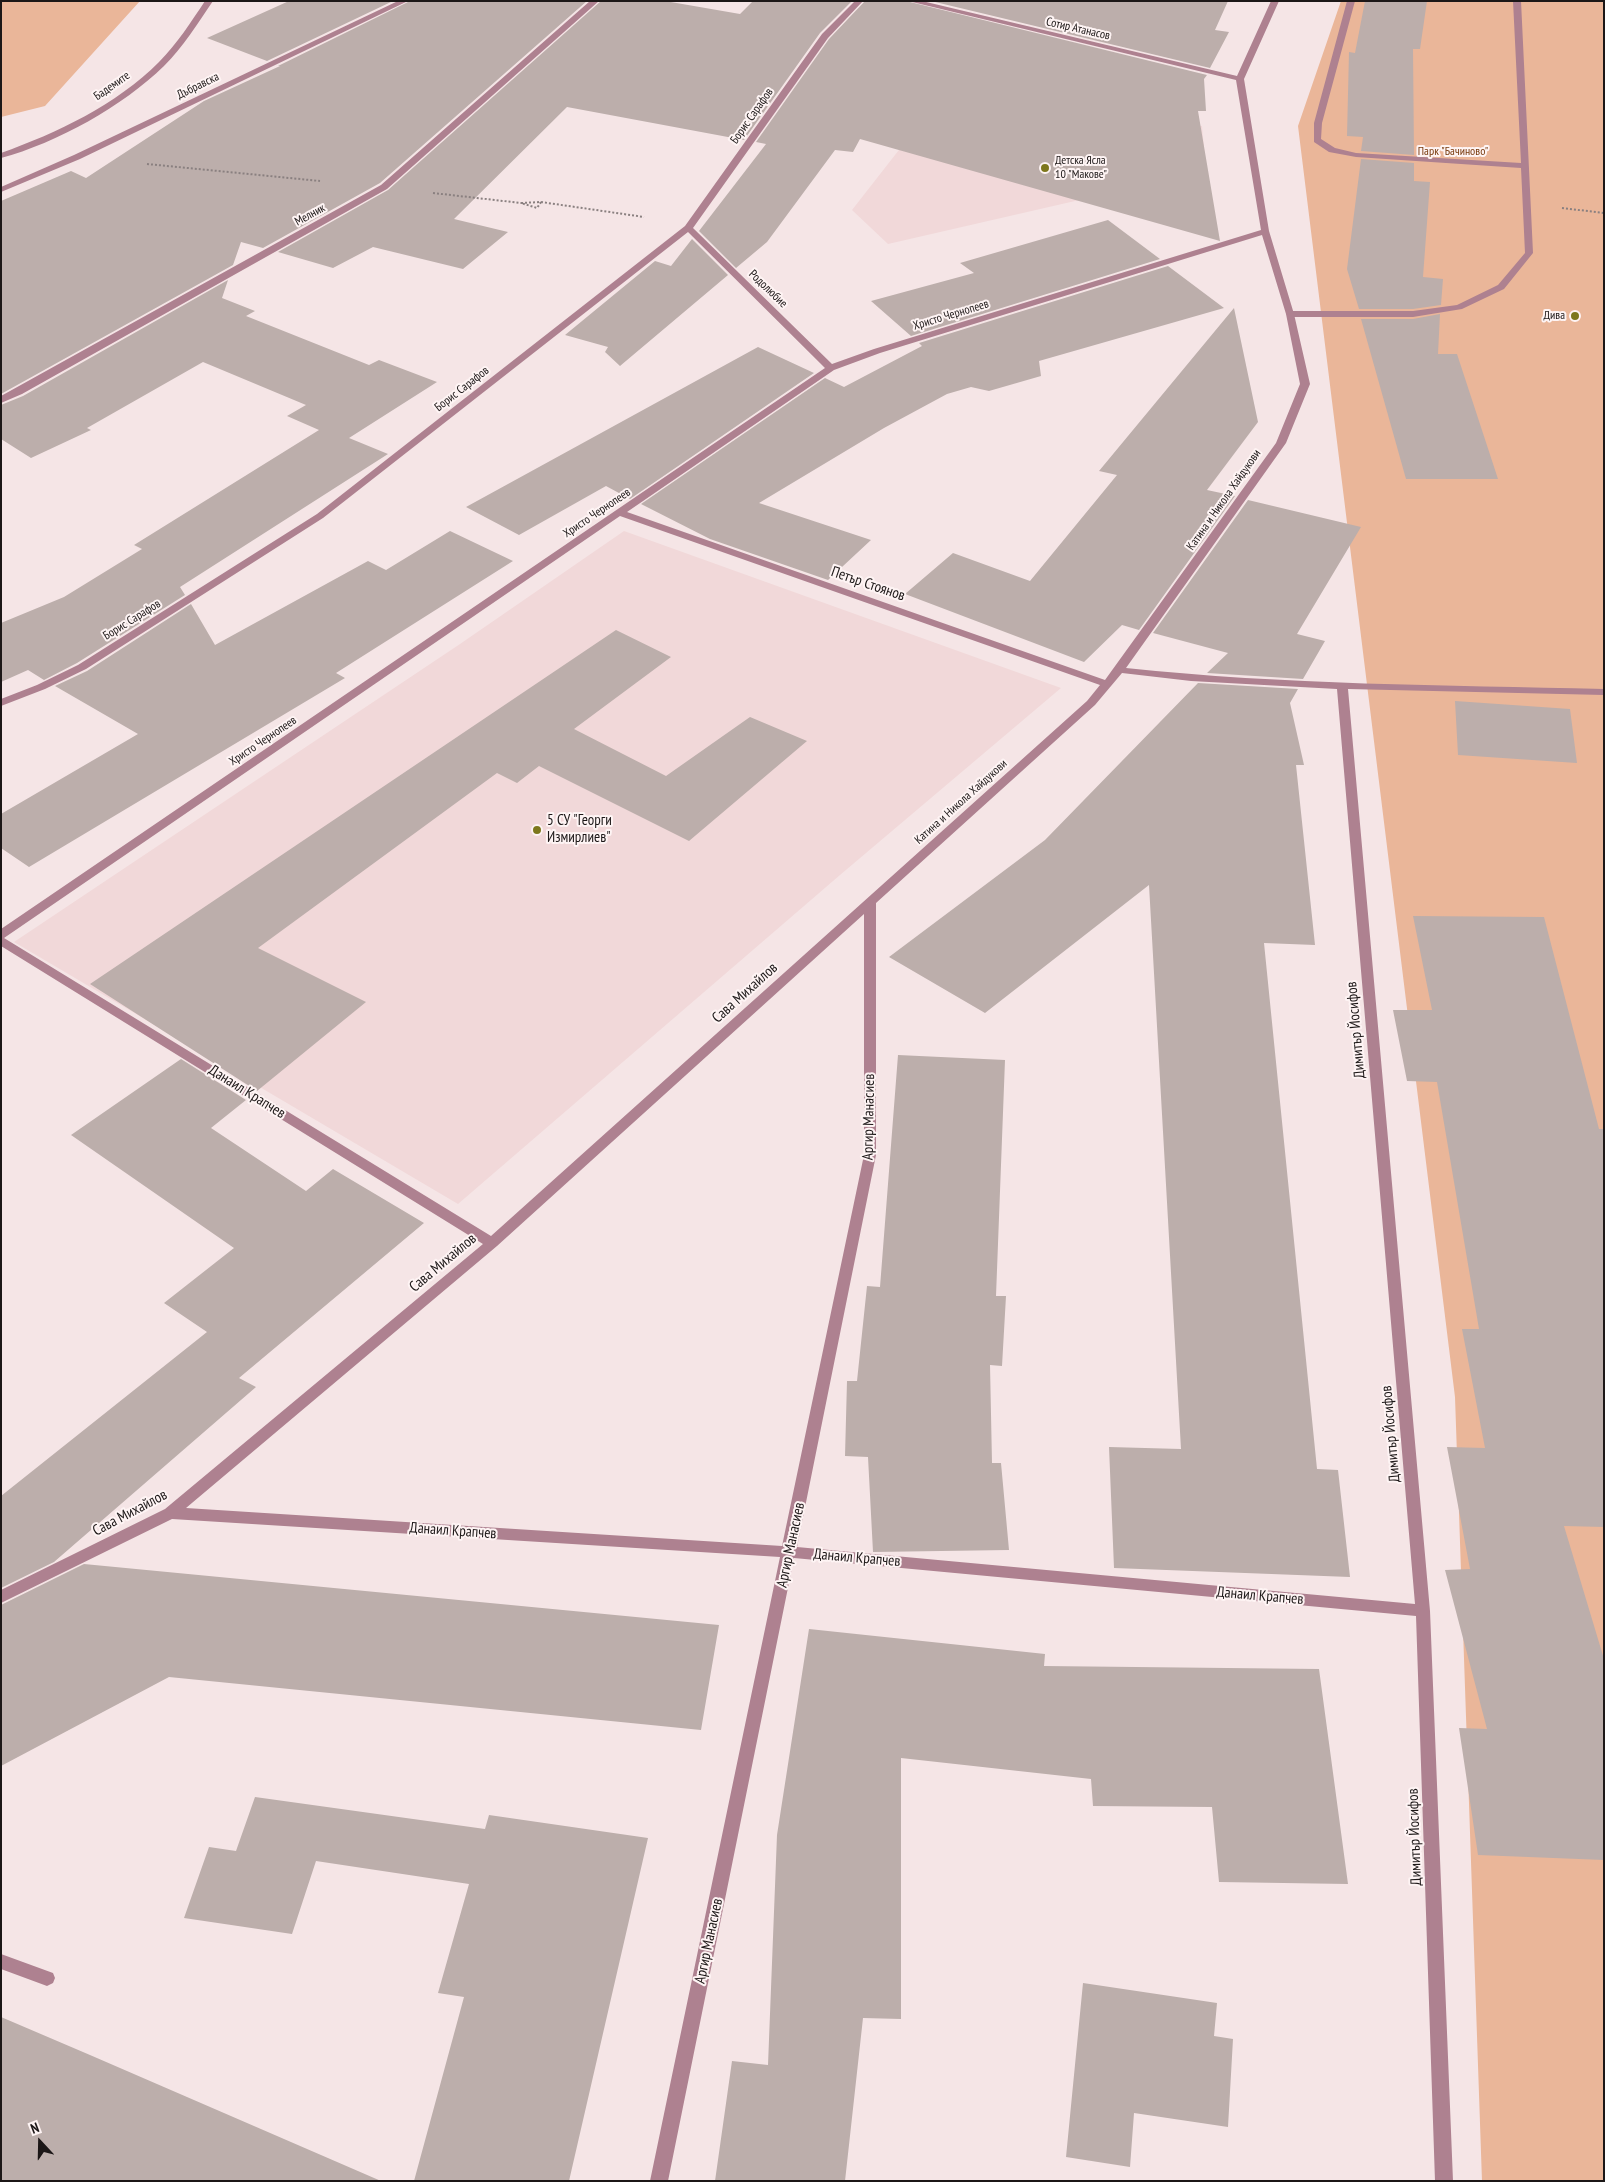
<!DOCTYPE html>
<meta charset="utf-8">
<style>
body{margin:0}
#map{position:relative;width:1605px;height:2182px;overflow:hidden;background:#f5e5e6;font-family:"PT Sans Narrow",sans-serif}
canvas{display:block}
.frame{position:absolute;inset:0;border:2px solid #1c1717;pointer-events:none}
.north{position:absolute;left:15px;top:2117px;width:50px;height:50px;-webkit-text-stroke:4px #fef4f4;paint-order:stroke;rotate:339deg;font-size:14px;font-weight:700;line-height:20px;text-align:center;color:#1c1717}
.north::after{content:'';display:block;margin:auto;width:18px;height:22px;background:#1c1717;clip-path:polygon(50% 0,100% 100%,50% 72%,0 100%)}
</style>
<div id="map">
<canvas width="1605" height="2182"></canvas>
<div class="frame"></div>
<div class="north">N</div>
</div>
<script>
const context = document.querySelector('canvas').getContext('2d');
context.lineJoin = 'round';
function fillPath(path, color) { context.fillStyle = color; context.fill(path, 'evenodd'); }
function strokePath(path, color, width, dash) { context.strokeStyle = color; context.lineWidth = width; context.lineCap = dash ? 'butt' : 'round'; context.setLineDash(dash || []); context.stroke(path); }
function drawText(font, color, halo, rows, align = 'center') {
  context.font = font + ' "PT Sans Narrow",sans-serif'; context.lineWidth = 4; context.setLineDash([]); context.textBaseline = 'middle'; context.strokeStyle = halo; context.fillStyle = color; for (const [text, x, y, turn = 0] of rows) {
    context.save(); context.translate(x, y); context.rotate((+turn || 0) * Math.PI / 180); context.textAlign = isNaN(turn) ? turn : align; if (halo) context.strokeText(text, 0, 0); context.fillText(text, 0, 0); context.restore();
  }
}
const built = new Path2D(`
 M 963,68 L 1130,121 L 1202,126 L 1207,182 L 1162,181 L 888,244 L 852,210 Z
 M 624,531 L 1061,688 L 840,875 L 458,1204 L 14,942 L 460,644 Z`);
const green = new Path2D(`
 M 1,1 L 140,1 L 45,106 L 1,117 Z
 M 1341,1 L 1604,1 L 1604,2181 L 1482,2181 L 1455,1397 L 1298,126 Z`);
const building = new Path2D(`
 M 289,1 L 393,1 L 267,61 L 207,38 Z
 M 410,1 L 587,1 L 380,183 L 263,248 L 241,242 L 233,265 L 1,394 L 1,201 L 71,171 L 86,178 L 204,101 L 280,66 L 278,66 Z
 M 601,1 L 665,1 L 740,14 L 753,1 L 852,1 L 820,33 L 744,140 L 567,107 L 454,219 L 508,232 L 463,269 L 373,247 L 333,268 L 278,252 L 388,190 Z
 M 865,1 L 906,1 L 1207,75 L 1204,79 L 1206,111 L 1198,111 L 1220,241 L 860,139 L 853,152 L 835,150 L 767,242 L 736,268 L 699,231 L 766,144 L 756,142 L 829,39 Z
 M 931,1 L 1228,1 L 1215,30 L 1229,32 L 1210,68 Z
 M 1365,1 L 1427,1 L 1420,49 L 1413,49 L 1414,155 L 1361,151 L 1363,137 L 1347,136 L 1349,52 L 1355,53 Z
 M 1361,159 L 1414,163 L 1414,181 L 1430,182 L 1423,277 L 1443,279 L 1441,305 L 1413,309 L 1359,309 L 1347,269 Z
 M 1108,220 L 1160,259 L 911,336 L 871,301 L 974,273 L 960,263 Z
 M 692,239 L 728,275 L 620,366 L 605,352 L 608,347 L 565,335 L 655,261 L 671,266 Z
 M 1168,266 L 1224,308 L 1039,361 L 1041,376 L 989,391 L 971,387 L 947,394 L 884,428 L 759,503 L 871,540 L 828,580 L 710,539 L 641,504 L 825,378 L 844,387 L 922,346 L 919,343 Z
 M 228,280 L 222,298 L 255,311 L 246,316 L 369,365 L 379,360 L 437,382 L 349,438 L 388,454 L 180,587 L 185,595 L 77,663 L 44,680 L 28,670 L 1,682 L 1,623 L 64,597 L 142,549 L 134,545 L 319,430 L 287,416 L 306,405 L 203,362 L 87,428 L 91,430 L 31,458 L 1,439 L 1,405 L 23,396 Z
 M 1234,308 L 1258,422 L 1207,490 L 1235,496 L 1139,630 L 1122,625 L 1084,662 L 905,594 L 953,553 L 1030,581 L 1117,475 L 1099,471 Z
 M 1440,314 L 1438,354 L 1457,354 L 1498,479 L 1406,479 L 1361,319 L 1413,319 Z
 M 758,347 L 814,373 L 630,499 L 606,486 L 519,535 L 466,507 Z
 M 1248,500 L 1361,527 L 1297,634 L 1325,641 L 1303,679 L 1207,673 L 1228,653 L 1153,633 Z
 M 450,531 L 513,561 L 336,673 L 345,678 L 29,867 L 1,848 L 1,814 L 138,734 L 55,686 L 87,671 L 191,604 L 215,645 L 368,561 L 386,570 Z
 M 616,630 L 671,657 L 574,729 L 666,776 L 750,717 L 807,741 L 689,841 L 539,766 L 517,783 L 497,773 L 258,948 L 366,1002 L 257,1091 L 90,984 Z
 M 1198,683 L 1298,689 L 1290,703 L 1304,765 L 1296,765 L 1315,945 L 1264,943 L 1317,1469 L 1338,1470 L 1350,1577 L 1114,1568 L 1109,1447 L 1181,1449 L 1149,885 L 985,1013 L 889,957 L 1045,840 Z
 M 1455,701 L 1570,709 L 1577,763 L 1458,755 Z
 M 1413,916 L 1544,917 L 1599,1129 L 1604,1129 L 1604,1527 L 1564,1526 L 1604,1659 L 1604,1860 L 1478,1855 L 1459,1728 L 1487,1729 L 1445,1570 L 1470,1569 L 1447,1447 L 1485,1448 L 1462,1329 L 1479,1329 L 1437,1082 L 1407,1081 L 1393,1010 L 1432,1010 Z
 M 898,1055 L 1005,1060 L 996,1296 L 1006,1296 L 1002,1366 L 990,1365 L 992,1463 L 1001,1463 L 1009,1550 L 873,1552 L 868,1457 L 845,1456 L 847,1381 L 857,1381 L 867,1286 L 880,1287 Z
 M 181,1059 L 246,1100 L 211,1128 L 306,1191 L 333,1169 L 424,1223 L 239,1378 L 256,1387 L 54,1562 L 1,1588 L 1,1496 L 207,1332 L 164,1303 L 234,1248 L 71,1135 Z
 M 84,1564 L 719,1625 L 701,1730 L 169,1677 L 1,1766 L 1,1605 Z
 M 809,1629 L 1045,1654 L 1044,1666 L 1319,1669 L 1348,1884 L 1219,1882 L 1212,1807 L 1093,1806 L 1091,1779 L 901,1758 L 901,2019 L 863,2018 L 845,2181 L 715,2181 L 732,2061 L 768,2065 L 777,1835 Z
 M 255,1797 L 485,1829 L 489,1815 L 648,1838 L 569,2181 L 414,2181 L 464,1997 L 438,1993 L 469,1884 L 316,1861 L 292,1934 L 184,1918 L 209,1847 L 236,1851 Z
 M 1083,1983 L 1217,2003 L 1214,2036 L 1233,2039 L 1228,2127 L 1134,2113 L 1130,2167 L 1066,2157 Z
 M 1,2017 L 90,2055 L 381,2181 L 1,2181 Z`);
const path = new Path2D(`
 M 147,164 L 320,181
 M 433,193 L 521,203
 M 541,202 L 644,217
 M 541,202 L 537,208 L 521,203 Z
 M 1562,208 L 1604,213`);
const lane = new Path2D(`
 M 1347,1 L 1355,1 L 1322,123 L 1321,139 L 1335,148 L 1356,153 L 1521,163 L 1513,1 L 1521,1 L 1533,253 L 1504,289 L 1462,309 L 1413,317 L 1290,317 L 1286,314 L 1290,311 L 1413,311 L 1457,305 L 1498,285 L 1525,253 L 1521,168 L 1356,157 L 1329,152 L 1314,142 L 1314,123 Z
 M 1,1954 L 53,1973 L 55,1978 L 53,1983 L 47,1986 L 1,1969 Z`);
const street = new Path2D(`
 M 205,1 L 213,1 C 198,23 183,47 164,66 C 123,106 57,143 1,158 L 1,153 C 57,133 116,105 159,62 C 177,44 191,22 205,1 Z
 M 398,1 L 408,1 L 80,159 L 1,192 L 1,187 L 74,155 Z
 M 590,1 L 599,1 L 387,189 L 22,394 L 1,403 L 1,396 L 381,185 Z
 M 855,1 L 863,1 L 828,38 L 693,228 L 832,364 L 874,349 L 1261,230 L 1236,80 L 908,1 L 922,1 L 1237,76 L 1271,1 L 1279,1 L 1244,79 L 1269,231 L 1294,314 L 1310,384 L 1286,443 L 1126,668 C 1285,685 1444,685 1604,689 L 1604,695 L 1348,689 L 1430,1611 L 1453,2181 L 1435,2181 L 1416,1616 L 794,1558 L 668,2181 L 650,2181 L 780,1557 L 172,1519 L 1,1603 L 1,1590 L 165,1509 L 483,1244 L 1,946 L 1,929 L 825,368 L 688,232 L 323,518 L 86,669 L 45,689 L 1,706 L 1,699 L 37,685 L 78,665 L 317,514 L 685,226 L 822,34 ZM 1262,235 L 1286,314 L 1300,384 L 1276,443 L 1105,680 L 627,512 L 834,370 L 880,353 ZM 620,516 L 1100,685 L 1087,701 L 491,1236 L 4,938 ZM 1122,673 L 1191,681 L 1337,689 L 1415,1604 L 797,1547 L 876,1155 L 876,903 L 1095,705 ZM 864,914 L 864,1155 L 782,1546 L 186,1508 L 497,1246 Z`);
const markers = [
 [1045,168,5,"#7d771c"],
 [1575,316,5,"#7d771c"],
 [537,830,5,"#7d771c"]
];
const farStreetnames = [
 ["Сотир Атанасов",1078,29,13],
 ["Бадемите",112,86,-35],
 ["Дъбравска",198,86,-26],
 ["Борис Сарафов",752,116,-55],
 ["Мелник",310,215,-29],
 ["Родолюбие",768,289,44],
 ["Христо Чернопеев",951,315,-17],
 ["Борис Сарафов",462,389,-38],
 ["Катина и Никола Хайдукови",1224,500,-55],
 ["Христо Чернопеев",597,513,-34],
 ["Борис Сарафов",132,620,-32],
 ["Христо Чернопеев",263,741,-34],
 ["Катина и Никола Хайдукови",961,802,-42]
];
const farParknames = [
 ["Парк \"Бачиново\"",1453,152]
];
const farPoinames = [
 ["Детска Ясла",1055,161],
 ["10 \"Макове\"",1055,175],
 ["Дива",1565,316,"right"]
];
const streetNames = [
 ["Петър Стоянов",868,584,19],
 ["Сава Михайлов",745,993,-42],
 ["Димитър Йосифов",1356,1030,-95],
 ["Данаил Крапчев",247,1092,32],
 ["Аргир Манасиев",869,1117,-89],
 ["Сава Михайлов",443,1263,-40],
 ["Димитър Йосифов",1391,1434,-95],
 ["Сава Михайлов",130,1513,-28],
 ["Данаил Крапчев",453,1531,4],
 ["Аргир Манасиев",791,1545,-78],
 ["Данаил Крапчев",857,1558,5],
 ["Данаил Крапчев",1260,1596,5],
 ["Димитър Йосифов",1415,1837,-92],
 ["Аргир Манасиев",709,1941,-78]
];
const poiNames = [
 ["5 СУ \"Георги",547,821],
 ["Измирлиев\"",547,838]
];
fillPath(built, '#f1d8d9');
fillPath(green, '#eab699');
fillPath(building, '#bcaeab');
strokePath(path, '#8a8080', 2, [2, 2]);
fillPath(lane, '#ae8190');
fillPath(street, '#ae8190');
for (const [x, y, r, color] of markers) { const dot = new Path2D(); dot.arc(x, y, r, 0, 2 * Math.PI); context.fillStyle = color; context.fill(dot); strokePath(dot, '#fef4f4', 2); }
drawText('12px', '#1c1717', '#fef4f4', farStreetnames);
drawText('12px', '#783a0d', '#fef4f4', farParknames);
drawText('12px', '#1c1717', '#fef4f4', farPoinames, 'left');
drawText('15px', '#1c1717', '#fef4f4', streetNames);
drawText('15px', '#1c1717', '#fef4f4', poiNames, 'left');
</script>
